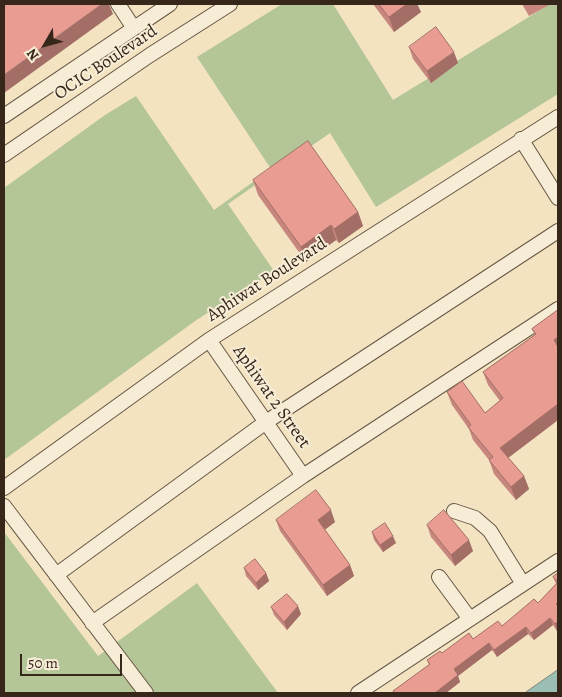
<!DOCTYPE html>
<style>
body{margin:0}
#map{position:relative;width:562px;height:697px;overflow:hidden;background:#f3e3c1;font-family:Alegreya,serif}
canvas{display:block}
.frame{position:absolute;inset:0;border:5px solid #37271b;pointer-events:none}
.north{position:absolute;left:20px;top:20px;width:50px;height:50px;-webkit-text-stroke:4px #f7edd7;paint-order:stroke;rotate:232deg;font-size:14px;font-weight:700;line-height:20px;text-align:center;color:#37271b}
.north::after{content:'';display:block;margin:auto;width:18px;height:22px;background:#37271b;clip-path:polygon(50% 0,100% 100%,50% 72%,0 100%)}
.scale{position:absolute;left:20px;top:654px;width:102px;height:22px;box-sizing:border-box;border:2px solid #37271b;border-top:0;padding-left:6px;font-size:15px;line-height:18px;white-space:nowrap;color:#37271b;-webkit-text-stroke:4px #f7edd7;paint-order:stroke}
</style>
<div id="map">
<canvas width="562" height="697"></canvas>
<div class="frame"></div>
<div class="north">N</div>
<div class="scale">50 m</div>
</div>
<script>
const context = document.querySelector('canvas').getContext('2d');
context.lineJoin = 'round';
function fillPath(path, color) { context.fillStyle = color; context.fill(path, 'evenodd'); }
function strokePath(path, color, width, dash) { context.strokeStyle = color; context.lineWidth = width; context.lineCap = dash ? 'butt' : 'round'; context.setLineDash(dash || []); context.stroke(path); }
function drawText(font, color, halo, rows, align = 'center') {
  context.font = font + ' Alegreya,serif'; context.lineWidth = 4; context.setLineDash([]); context.textBaseline = 'middle'; context.strokeStyle = halo; context.fillStyle = color; for (const [text, x, y, turn = 0] of rows) {
    context.save(); context.translate(x, y); context.rotate((+turn || 0) * Math.PI / 180); context.textAlign = isNaN(turn) ? turn : align; if (halo) context.strokeText(text, 0, 0); context.fillText(text, 0, 0); context.restore();
  }
}
const green = new Path2D(`
 M 282,4 L 333,4 L 393,100 L 550,4 L 558,4 L 558,94 L 376,207 L 330,133 L 228,204 L 274,271 L 195,321 L 4,460 L 4,188 L 105,115 L 136,96 L 214,210 L 271,169 L 197,57 Z
 M 4,532 L 98,656 L 197,583 L 278,693 L 4,693 Z`);
const water = new Path2D(`
 M 558,670 L 558,693 L 525,693 Z`);
const minor = new Path2D(`
 M 118,4 L 133,27
 M 4,116 L 170,4
 M 521,139 L 558,198
 M 4,155 L 150,55 L 230,4
 M 209,340 L 303,476
 M 4,488 L 209,340 L 558,117
 M 4,506 L 146,693
 M 454,511 L 475,518 L 490,531 L 523,584
 M 56,575 L 266,422 L 558,231
 M 439,577 L 470,619
 M 92,623 L 303,476 L 558,309
 M 358,693 L 558,561`);
const wall = new Path2D(`
 M 373,4 L 417,4 L 421,12 L 394,32 Z
 M 522,4 L 551,4 L 529,16 Z
 M 409,47 L 458,63 L 431,83 L 413,59 Z
 M 253,180 L 358,212 L 363,226 L 339,243 L 336,240 L 306,262 L 258,195 Z
 M 558,310 L 558,420 L 508,458 L 524,476 L 529,489 L 516,500 L 494,474 L 489,460 L 473,440 L 469,429 L 452,405 L 447,392 L 485,413 L 500,401 L 488,385 L 483,372 L 535,335 L 532,329 Z
 M 276,520 L 335,522 L 324,530 L 350,565 L 354,576 L 327,596 L 280,531 Z
 M 427,525 L 473,551 L 455,566 L 431,537 Z
 M 372,532 L 396,543 L 383,552 L 374,540 Z
 M 244,568 L 266,573 L 269,581 L 258,590 L 246,576 Z
 M 558,573 L 558,631 L 557,631 L 553,625 L 534,640 L 528,634 L 497,657 L 492,650 L 458,676 L 460,682 L 446,693 L 394,693 L 393,691 L 429,665 L 427,660 L 502,626 L 538,603 L 556,584 L 553,577 Z
 M 271,607 L 301,614 L 287,630 L 274,615 Z`);
const shadedWall = new Path2D(`
 M 102,4 L 109,4 L 113,14 L 4,93 L 4,75 Z
 M 407,4 L 417,4 L 421,12 L 394,32 L 389,17 Z
 M 454,52 L 458,63 L 431,83 L 427,71 Z
 M 358,212 L 363,226 L 339,243 L 334,229 Z
 M 331,225 L 336,240 L 306,262 L 301,247 Z
 M 558,337 L 558,353 L 554,340 Z
 M 558,404 L 558,420 L 504,461 L 500,448 Z
 M 524,476 L 529,489 L 516,500 L 511,487 Z
 M 331,510 L 335,522 L 322,532 L 318,520 Z
 M 393,536 L 396,543 L 383,552 L 380,545 Z
 M 469,540 L 473,551 L 455,566 L 451,555 Z
 M 350,565 L 354,576 L 327,596 L 323,585 Z
 M 266,573 L 269,581 L 258,590 L 256,583 Z
 M 298,606 L 301,614 L 287,630 L 284,622 Z
 M 550,618 L 553,625 L 534,640 L 531,633 Z
 M 558,621 L 558,631 L 557,631 L 555,624 Z
 M 526,627 L 528,634 L 497,657 L 494,650 Z
 M 489,643 L 492,650 L 458,676 L 460,682 L 446,693 L 435,693 L 454,669 Z`);
const building = new Path2D(`
 M 4,4 L 102,4 L 4,75 Z
 M 379,4 L 407,4 L 389,17 Z
 M 436,27 L 454,52 L 427,71 L 409,47 Z
 M 308,141 L 358,212 L 334,229 L 331,225 L 301,247 L 253,180 Z
 M 558,310 L 558,337 L 554,340 L 558,347 L 558,404 L 500,448 L 524,476 L 511,487 L 489,460 L 493,457 L 468,427 L 471,425 L 447,392 L 462,381 L 485,413 L 503,398 L 483,372 L 536,334 L 532,329 Z
 M 316,490 L 331,510 L 318,520 L 350,565 L 323,585 L 276,520 Z
 M 444,510 L 469,540 L 451,555 L 427,525 Z
 M 385,523 L 393,536 L 380,545 L 372,532 Z
 M 255,559 L 266,573 L 256,583 L 244,568 Z
 M 558,573 L 558,602 L 556,604 L 558,606 L 558,621 L 555,624 L 550,618 L 531,633 L 526,627 L 494,650 L 489,643 L 454,669 L 458,675 L 435,693 L 394,693 L 393,691 L 430,664 L 427,660 L 440,651 L 442,653 L 469,633 L 473,639 L 498,621 L 502,626 L 534,599 L 538,603 L 558,582 L 553,577 Z
 M 287,594 L 298,606 L 284,622 L 271,607 Z`);
const streetNames = [
 ["OCIC Boulevard",106,63,-34],
 ["Aphiwat Boulevard",267,280,-33],
 ["Aphiwat 2 Street",271,397,55]
];
fillPath(green, '#b4c598');
fillPath(water, '#9bbeb4');
strokePath(water, '#738277', 1);
strokePath(minor, '#665644', 16);
strokePath(minor, '#f7edd7', 14);
fillPath(wall, '#c8877e');
fillPath(shadedWall, '#a36e66');
fillPath(building, '#e99d92');
strokePath(building, '#a36e66', 1);
drawText('18px', '#37271b', '#f7edd7', streetNames);
</script>
